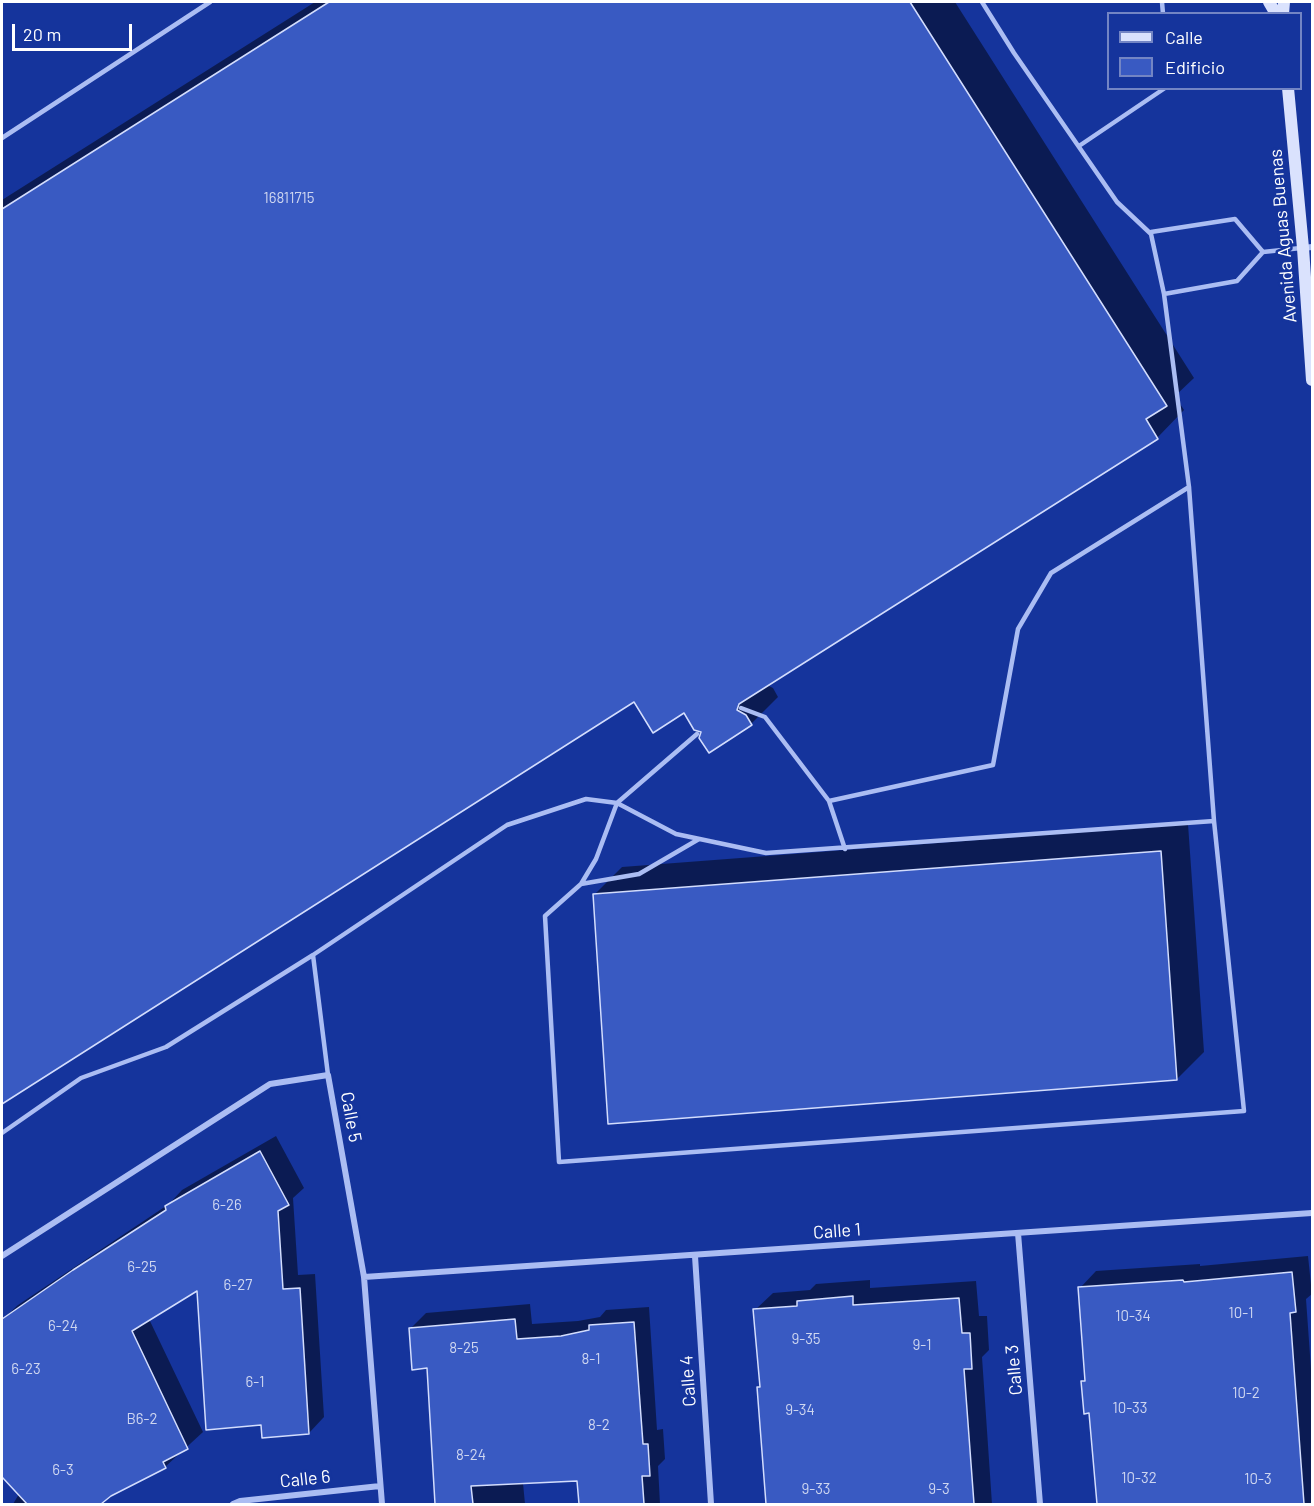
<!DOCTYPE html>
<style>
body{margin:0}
#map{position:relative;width:1314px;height:1506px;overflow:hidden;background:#15349c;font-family:Barlow,sans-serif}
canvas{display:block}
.frame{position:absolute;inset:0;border:3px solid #fff;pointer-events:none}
.legend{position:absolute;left:1107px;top:12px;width:195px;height:78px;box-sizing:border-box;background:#15349c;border:2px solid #7385c4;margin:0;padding:8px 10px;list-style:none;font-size:18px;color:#fff}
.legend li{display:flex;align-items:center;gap:12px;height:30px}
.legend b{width:30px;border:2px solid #7385c4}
.scale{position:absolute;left:12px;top:24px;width:120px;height:27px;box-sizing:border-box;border:3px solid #fff;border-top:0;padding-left:8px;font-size:18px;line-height:21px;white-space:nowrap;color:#fff;-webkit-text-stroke:4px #15349c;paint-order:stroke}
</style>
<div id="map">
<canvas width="1314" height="1506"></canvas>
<div class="frame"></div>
<ul class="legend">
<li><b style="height:8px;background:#dae2fd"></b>Calle</li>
<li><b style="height:16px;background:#395ac2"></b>Edificio</li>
</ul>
<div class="scale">20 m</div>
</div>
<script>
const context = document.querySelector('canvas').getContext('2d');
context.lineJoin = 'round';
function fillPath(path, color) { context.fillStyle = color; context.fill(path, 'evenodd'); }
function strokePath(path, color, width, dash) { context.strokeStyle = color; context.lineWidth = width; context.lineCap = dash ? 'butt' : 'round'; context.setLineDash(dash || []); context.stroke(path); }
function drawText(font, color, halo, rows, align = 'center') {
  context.font = font + ' Barlow,sans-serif'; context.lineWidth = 5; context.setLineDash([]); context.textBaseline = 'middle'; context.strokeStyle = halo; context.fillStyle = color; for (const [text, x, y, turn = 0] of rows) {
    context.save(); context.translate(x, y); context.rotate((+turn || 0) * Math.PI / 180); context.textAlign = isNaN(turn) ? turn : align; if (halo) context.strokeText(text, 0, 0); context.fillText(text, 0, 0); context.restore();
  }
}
const shadow = new Path2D(`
 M 315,2 L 955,2 L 1194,378 L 1175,396 L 1184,410 L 1157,438 L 767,685 L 773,688 L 778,697 L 751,724 L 703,730 L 684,711 L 634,700 L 2,1103 L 2,200 Z
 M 1188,824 L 1204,1052 L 1177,1079 L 594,895 L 622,867 Z
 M 276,1136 L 304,1188 L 293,1198 L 298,1275 L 315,1274 L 324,1417 L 309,1433 L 262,1424 L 199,1288 L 149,1319 L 203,1432 L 165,1467 L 110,1494 L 99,1504 L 13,1504 L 19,1494 L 2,1475 L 2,1317 L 3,1319 L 18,1305 L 169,1204 L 182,1190 Z
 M 1308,1256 L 1312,1294 L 1306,1299 L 1312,1383 L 1312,1504 L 1098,1504 L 1090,1412 L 1082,1382 L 1086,1378 L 1080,1288 L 1096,1271 L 1200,1264 L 1200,1266 Z
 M 870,1280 L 870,1288 L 976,1281 L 979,1316 L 987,1316 L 989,1350 L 982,1357 L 992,1504 L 768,1504 L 758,1387 L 761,1384 L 755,1310 L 773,1293 L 810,1290 L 816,1284 Z
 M 530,1304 L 532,1324 L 578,1321 L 600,1317 L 606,1310 L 649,1307 L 657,1430 L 663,1429 L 665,1459 L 658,1466 L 660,1504 L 581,1504 L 579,1479 L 523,1483 L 525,1504 L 437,1504 L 428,1367 L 410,1329 L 426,1313 Z`);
const building = new Path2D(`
 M 329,2 L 910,2 L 1167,406 L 1146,419 L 1158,439 L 739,704 L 737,710 L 746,715 L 752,725 L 709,753 L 699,738 L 701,732 L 694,730 L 684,713 L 653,733 L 634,702 L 2,1104 L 2,209 Z
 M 1161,851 L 1177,1080 L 608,1124 L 593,894 Z
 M 260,1151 L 289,1205 L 278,1211 L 283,1289 L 300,1288 L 309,1434 L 262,1438 L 261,1425 L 206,1430 L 197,1291 L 132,1331 L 188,1449 L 163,1462 L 166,1468 L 111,1496 L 101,1504 L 27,1504 L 2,1477 L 2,1319 L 73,1270 L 166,1210 L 165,1206 Z
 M 1292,1272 L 1296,1312 L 1290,1313 L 1304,1504 L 1097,1504 L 1089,1413 L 1084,1414 L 1081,1381 L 1085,1381 L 1078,1287 L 1183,1280 L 1184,1282 Z
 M 853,1296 L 853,1305 L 959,1298 L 962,1333 L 970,1333 L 972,1369 L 964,1369 L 974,1504 L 766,1504 L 757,1387 L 760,1387 L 753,1309 L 797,1306 L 797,1301 Z
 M 515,1319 L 517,1339 L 561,1336 L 589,1330 L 589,1325 L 634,1322 L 643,1444 L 648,1444 L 650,1476 L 642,1476 L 644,1504 L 579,1504 L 577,1481 L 471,1486 L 473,1504 L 435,1504 L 427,1368 L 412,1370 L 409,1328 Z`);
const lane = new Path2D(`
 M 1162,2 L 1163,14
 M 2,138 L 210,2
 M 1079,146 L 1165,88
 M 1151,234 L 1151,232 L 1235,219 L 1263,252
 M 1164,294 L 1237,281 L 1263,252 L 1301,248
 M 741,708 L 765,717 L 829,801 L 993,765 L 1018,629 L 1051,573 L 1189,487
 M 697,734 L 617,803 L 596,859 L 581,884 L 545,916 L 559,1162 L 1244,1111 L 1214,821
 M 829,801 L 845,849
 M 581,884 L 639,874 L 699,839
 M 313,955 L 328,1075
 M 2,1133 L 81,1078 L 166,1047 L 313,955 L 507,825 L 586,799 L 617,803 L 676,834 L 766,853 L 1214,821 L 1189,487 L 1164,294 L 1151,234 L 1117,202 L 1014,53 L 982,2`);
const street = new Path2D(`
 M 1303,248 L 1312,247
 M 1018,1233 L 1040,1504
 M 2,1256 L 270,1084 L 328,1075 L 364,1277 L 382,1504
 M 695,1256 L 711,1504
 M 364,1277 L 1312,1213
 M 233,1504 L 240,1501 L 380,1486`);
const secondary = new Path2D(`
 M 1269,2 L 1276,14
 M 1283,14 L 1284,2
 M 1288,88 L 1303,248 L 1312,380`);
const numberNames = [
 ["16811715",289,198],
 ["6-26",227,1205],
 ["6-25",142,1267],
 ["6-27",238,1285],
 ["10-1",1241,1313],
 ["10-34",1133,1316],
 ["6-24",63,1326],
 ["9-35",806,1339],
 ["9-1",922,1345],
 ["8-25",464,1348],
 ["8-1",591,1359],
 ["6-23",26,1369],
 ["6-1",255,1382],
 ["10-2",1246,1393],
 ["10-33",1130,1408],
 ["9-34",800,1410],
 ["B6-2",142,1419],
 ["8-2",599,1425],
 ["8-24",471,1455],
 ["6-3",63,1470],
 ["10-32",1139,1478],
 ["10-3",1258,1479],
 ["9-33",816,1489],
 ["9-3",939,1489]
];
const streetNames = [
 ["Avenida Aguas Buenas",1283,236,-95],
 ["Calle 5",351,1117,80],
 ["Calle 1",837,1231,-4],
 ["Calle 3",1014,1370,-95],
 ["Calle 4",688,1381,-94],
 ["Calle 6",305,1479,-6]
];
fillPath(shadow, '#0007');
fillPath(building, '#395ac2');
strokePath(building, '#d3ddfd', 1.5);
strokePath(lane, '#abbdf3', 4.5);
strokePath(street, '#abbdf3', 6);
strokePath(secondary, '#dae2fd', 12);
drawText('15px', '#ced6f0', null, numberNames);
drawText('18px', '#fff', '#15349c', streetNames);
</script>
